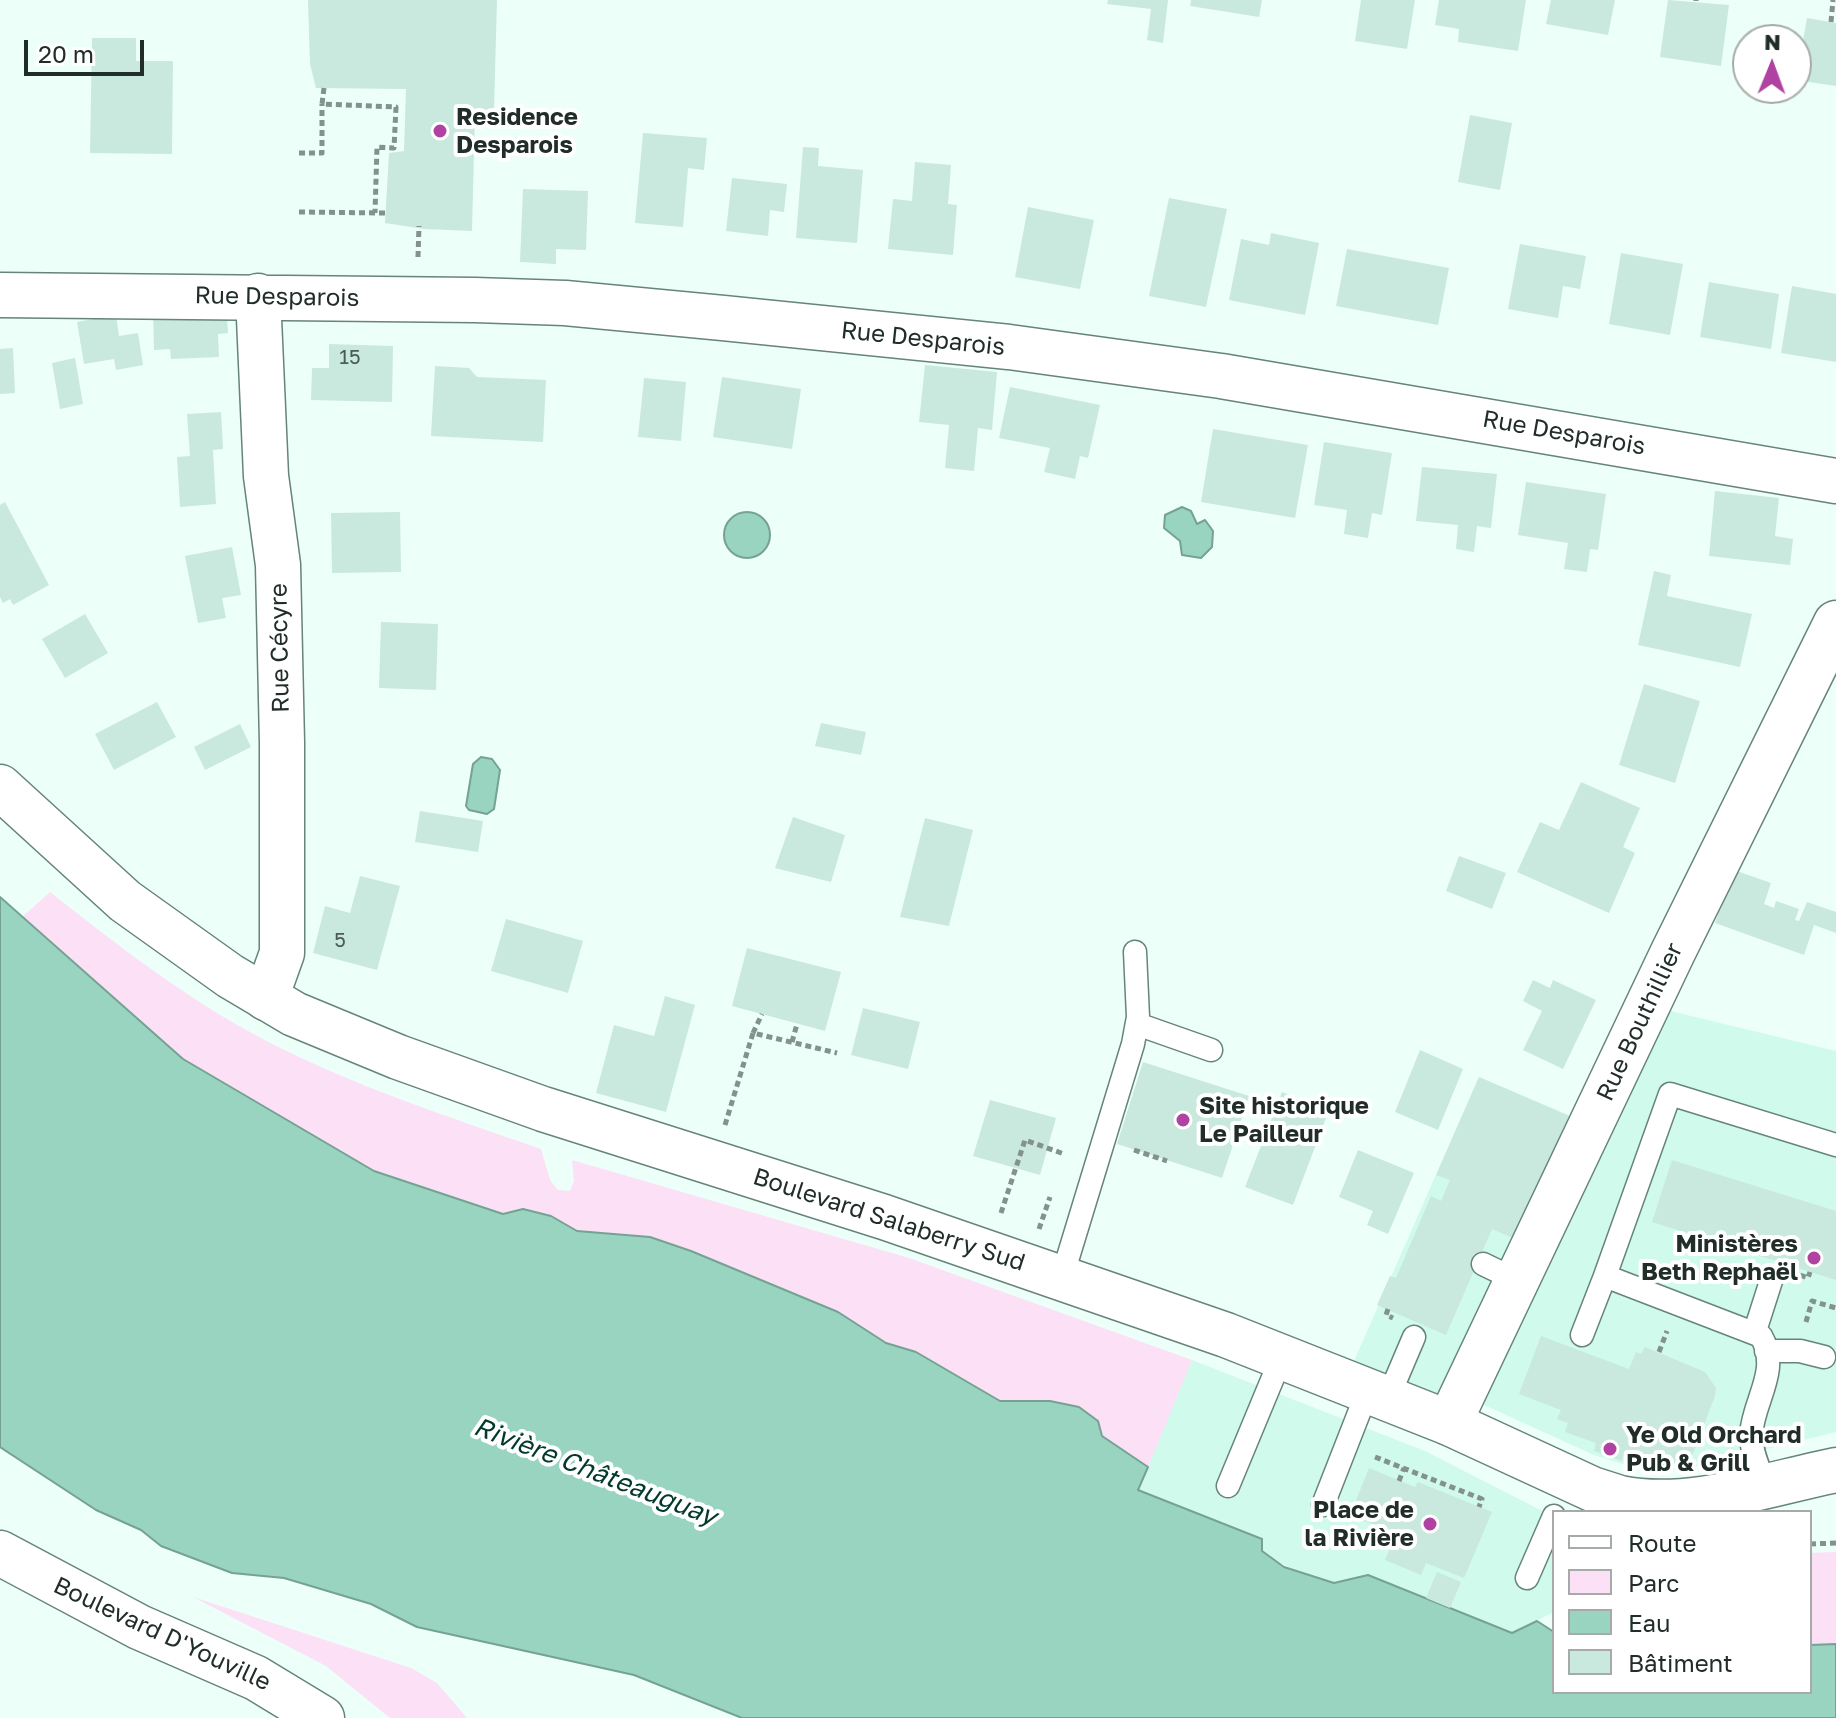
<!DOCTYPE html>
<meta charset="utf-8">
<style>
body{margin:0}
#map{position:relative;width:1836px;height:1718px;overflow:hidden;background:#ecfff8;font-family:"Golos Text",sans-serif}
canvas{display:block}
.legend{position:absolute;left:1552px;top:1510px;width:260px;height:184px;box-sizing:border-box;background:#fff;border:2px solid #a6aba9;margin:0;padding:10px 14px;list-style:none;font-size:24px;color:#212d29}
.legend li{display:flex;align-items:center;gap:16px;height:40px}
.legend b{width:40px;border:2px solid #a6aba9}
.north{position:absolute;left:1732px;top:24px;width:80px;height:80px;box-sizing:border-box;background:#fff;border:2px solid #a6aba9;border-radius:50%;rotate:1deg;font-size:22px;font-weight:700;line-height:32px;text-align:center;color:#212d29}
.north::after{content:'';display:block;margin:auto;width:28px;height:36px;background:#b042a1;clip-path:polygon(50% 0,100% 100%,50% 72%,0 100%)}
.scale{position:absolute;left:24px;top:40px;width:120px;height:36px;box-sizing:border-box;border:4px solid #212d29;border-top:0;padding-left:10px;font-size:24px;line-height:28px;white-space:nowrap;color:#212d29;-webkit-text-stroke:6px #fff;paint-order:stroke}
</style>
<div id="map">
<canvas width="1836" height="1718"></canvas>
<ul class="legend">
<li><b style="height:10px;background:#fff"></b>Route</li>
<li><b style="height:22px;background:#fce0f6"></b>Parc</li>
<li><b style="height:22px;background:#99d4c1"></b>Eau</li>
<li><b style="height:22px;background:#c9e9de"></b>Bâtiment</li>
</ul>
<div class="north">N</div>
<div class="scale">20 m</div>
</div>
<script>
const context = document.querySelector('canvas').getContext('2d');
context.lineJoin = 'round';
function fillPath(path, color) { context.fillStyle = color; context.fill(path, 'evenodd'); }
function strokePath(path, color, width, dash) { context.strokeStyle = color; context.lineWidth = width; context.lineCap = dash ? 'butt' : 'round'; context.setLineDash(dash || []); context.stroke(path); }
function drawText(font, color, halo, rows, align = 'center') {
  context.font = font + ' "Golos Text",sans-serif'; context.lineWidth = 8; context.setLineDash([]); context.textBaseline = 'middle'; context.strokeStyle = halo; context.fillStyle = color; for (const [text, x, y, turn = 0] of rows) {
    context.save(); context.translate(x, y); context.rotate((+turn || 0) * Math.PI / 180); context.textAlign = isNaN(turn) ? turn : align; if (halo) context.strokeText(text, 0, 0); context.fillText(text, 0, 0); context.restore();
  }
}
const built = new Path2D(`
 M 1662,1009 L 1836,1051 L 1836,1432 L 1690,1468 L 1664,1471 L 1643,1470 L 1594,1455 L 1471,1399 Z
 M 1479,1077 L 1576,1118 L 1436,1396 L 1354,1361 Z
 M 1192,1360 L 1425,1451 L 1554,1517 L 1554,1612 L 1512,1633 L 1368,1575 L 1334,1583 L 1306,1576 L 1138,1489 Z`);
const green = new Path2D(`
 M 50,892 C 116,944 184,997 259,1037 C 348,1084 446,1116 541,1149 L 550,1180 L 558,1190 L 570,1191 L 574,1181 L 572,1160 L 909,1258 L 1192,1360 L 1148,1467 L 1102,1436 L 1098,1421 L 1050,1401 L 1000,1401 L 916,1352 L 886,1343 L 838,1312 L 650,1237 L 577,1231 L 551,1216 L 523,1209 L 503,1214 L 374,1171 L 183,1059 L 21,918 Z
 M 1836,1552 L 1836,1644 L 1810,1645 L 1810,1553 Z
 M 193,1597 L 411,1668 L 437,1683 L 467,1718 L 390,1718 L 326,1666 Z`);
const water = new Path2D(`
 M 1182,507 L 1191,511 L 1197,524 L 1205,520 L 1213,531 L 1212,547 L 1201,558 L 1182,555 L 1180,541 L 1164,528 L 1165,515 Z
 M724 535a23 23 0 1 1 46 0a23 23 0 1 1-46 0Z
 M 481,757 L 492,759 L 500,770 L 494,809 L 487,814 L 469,810 L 466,806 L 473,764 Z
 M 0,897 L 183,1059 L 374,1171 L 503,1214 L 523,1209 L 551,1216 L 577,1231 L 650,1237 L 691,1251 L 838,1312 L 886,1343 L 916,1352 L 1000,1401 L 1050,1401 L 1079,1407 L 1098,1421 L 1102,1436 L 1148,1467 L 1138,1490 L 1262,1539 L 1262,1551 L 1284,1567 L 1334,1583 L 1368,1575 L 1512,1633 L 1537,1621 L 1554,1632 L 1554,1692 L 1810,1692 L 1810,1645 L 1836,1644 L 1836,1718 L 742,1718 L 634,1675 L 417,1627 L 371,1604 L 284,1578 L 232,1573 L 161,1546 L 141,1530 L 96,1510 L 0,1447 Z`);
const building = new Path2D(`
 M 308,0 L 497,0 L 494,110 L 475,112 L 472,231 L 424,229 L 385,223 L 389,153 L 404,151 L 406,89 L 316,88 L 310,64 Z
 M 1108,0 L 1168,0 L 1163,43 L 1147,40 L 1151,9 L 1107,4 Z
 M 1191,0 L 1262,0 L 1259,17 L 1190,6 Z
 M 1361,0 L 1415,0 L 1407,49 L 1355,41 Z
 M 1439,0 L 1526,0 L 1518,51 L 1458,42 L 1459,29 L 1435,25 Z
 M 1551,0 L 1615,0 L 1608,35 L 1546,24 Z
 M 1668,0 L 1729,5 L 1721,66 L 1660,57 Z
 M 1807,18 L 1836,23 L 1836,86 L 1796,80 Z
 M 92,38 L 136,38 L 136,61 L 173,61 L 172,154 L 90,153 Z
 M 1470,115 L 1512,123 L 1500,190 L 1458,182 Z
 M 643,133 L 707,138 L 704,170 L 688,168 L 683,227 L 635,223 Z
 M 803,147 L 819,148 L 818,166 L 863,170 L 857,243 L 796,238 Z
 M 915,162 L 951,165 L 948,204 L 957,205 L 953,255 L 888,249 L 893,199 L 912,201 Z
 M 732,178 L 787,184 L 784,212 L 770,210 L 768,236 L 726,231 Z
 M 523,189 L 588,191 L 586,250 L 556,249 L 556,264 L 520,262 Z
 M 1169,198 L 1227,209 L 1206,307 L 1149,296 Z
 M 1028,207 L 1094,220 L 1080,289 L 1015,277 Z
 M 1271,233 L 1319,243 L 1305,315 L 1229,300 L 1241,239 L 1269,245 Z
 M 1520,244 L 1586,256 L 1580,289 L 1563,286 L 1558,318 L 1508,309 Z
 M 1347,249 L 1449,268 L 1438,325 L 1336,306 Z
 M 1621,253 L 1683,264 L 1670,335 L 1609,324 Z
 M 1709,282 L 1779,294 L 1771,349 L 1700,337 Z
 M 1792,286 L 1836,294 L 1836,362 L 1781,353 Z
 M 213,308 L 213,319 L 227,319 L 228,333 L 218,334 L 219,357 L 171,359 L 170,349 L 154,350 L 153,310 Z
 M 116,315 L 119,336 L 138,333 L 143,365 L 116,370 L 114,359 L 84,364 L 77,322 Z
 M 329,344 L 393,346 L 392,402 L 311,400 L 312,368 L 329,368 Z
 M 13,348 L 15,393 L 0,394 L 0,349 Z
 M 75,358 L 83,404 L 60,409 L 52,363 Z
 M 925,365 L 997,372 L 992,430 L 978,428 L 974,471 L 945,468 L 949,425 L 919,422 Z
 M 435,366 L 469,368 L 477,377 L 546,380 L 543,442 L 431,436 Z
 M 722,377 L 801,389 L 792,449 L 713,437 Z
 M 644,378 L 686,382 L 681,441 L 638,437 Z
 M 1010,387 L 1100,405 L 1088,458 L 1080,456 L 1075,479 L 1044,472 L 1050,448 L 999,438 Z
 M 221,412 L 223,449 L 213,450 L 216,504 L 180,507 L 177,457 L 190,456 L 187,414 Z
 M 1213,429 L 1308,445 L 1295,518 L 1201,502 Z
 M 1324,442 L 1392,453 L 1382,515 L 1372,513 L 1368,538 L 1344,534 L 1347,510 L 1314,505 Z
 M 1422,467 L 1497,474 L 1491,528 L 1477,526 L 1474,552 L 1456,549 L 1458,525 L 1416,521 Z
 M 1526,482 L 1606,494 L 1598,550 L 1590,549 L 1587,572 L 1564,569 L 1568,543 L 1518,535 Z
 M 1715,491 L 1779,498 L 1775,536 L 1793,539 L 1790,565 L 1709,556 Z
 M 5,502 L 49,585 L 13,605 L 10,599 L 3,603 L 0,597 L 0,505 Z
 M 400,512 L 401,572 L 332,573 L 331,513 Z
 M 232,547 L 241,595 L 222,598 L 226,618 L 198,623 L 185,556 Z
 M 1654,571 L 1671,575 L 1667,596 L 1752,614 L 1740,667 L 1638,645 Z
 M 85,614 L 108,653 L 65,678 L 42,639 Z
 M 381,622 L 438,624 L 436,690 L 379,688 Z
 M 1644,684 L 1700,701 L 1675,783 L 1619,765 Z
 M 157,702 L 176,737 L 114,770 L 95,734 Z
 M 821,723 L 866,732 L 861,755 L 815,746 Z
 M 240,724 L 251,747 L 205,770 L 194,747 Z
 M 1581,782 L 1640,808 L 1623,847 L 1635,853 L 1609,913 L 1517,872 L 1540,822 L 1559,830 Z
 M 420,811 L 483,821 L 478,852 L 415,842 Z
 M 793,817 L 845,835 L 831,882 L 775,868 Z
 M 925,818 L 973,830 L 949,926 L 900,917 Z
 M 1459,856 L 1506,873 L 1492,909 L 1446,891 Z
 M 1734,870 L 1771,883 L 1764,904 L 1774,908 L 1776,901 L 1799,909 L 1795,920 L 1799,921 L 1807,902 L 1836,912 L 1836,933 L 1814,925 L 1804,955 L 1715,923 Z
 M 360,876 L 400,886 L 377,970 L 313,953 L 325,906 L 350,913 Z
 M 506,919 L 583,941 L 568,993 L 491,971 Z
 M 747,948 L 841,972 L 825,1031 L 732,1006 Z
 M 1533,980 L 1550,988 L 1553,980 L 1596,1000 L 1563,1069 L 1523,1050 L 1542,1011 L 1523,1001 Z
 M 665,996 L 695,1005 L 666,1112 L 596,1093 L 614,1025 L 654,1036 Z
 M 863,1008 L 920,1022 L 908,1069 L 851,1055 Z
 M 1420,1050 L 1463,1069 L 1438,1130 L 1395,1112 Z
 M 1143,1062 L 1249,1096 L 1222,1178 L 1117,1144 Z
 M 1479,1077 L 1569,1116 L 1515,1239 L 1492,1229 L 1446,1335 L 1377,1305 L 1390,1276 L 1396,1278 L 1431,1196 L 1441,1201 L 1450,1180 L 1436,1175 Z
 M 1282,1092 L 1329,1110 L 1293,1205 L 1245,1187 Z
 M 990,1100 L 1056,1118 L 1040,1175 L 973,1156 Z
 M 1358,1150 L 1414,1173 L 1388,1234 L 1367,1225 L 1373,1211 L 1339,1197 Z
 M 1672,1160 L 1836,1211 L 1836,1280 L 1652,1222 Z
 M 1541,1336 L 1629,1369 L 1636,1352 L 1641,1354 L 1645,1347 L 1705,1372 L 1716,1388 L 1715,1396 L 1690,1461 L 1684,1466 L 1664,1465 L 1625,1452 L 1622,1461 L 1594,1451 L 1596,1443 L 1565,1432 L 1568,1423 L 1557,1419 L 1561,1410 L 1519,1394 Z
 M 1369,1468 L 1415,1487 L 1418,1482 L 1492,1512 L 1464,1578 L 1426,1563 L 1421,1575 L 1385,1560 L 1396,1534 L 1350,1515 Z
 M 1437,1572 L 1461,1582 L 1450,1608 L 1426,1598 Z`);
const path = new Path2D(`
 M 1696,1 L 1696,0
 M 1831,22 L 1833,0
 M 324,88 L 322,104 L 396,107 L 394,148 L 377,147 L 375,213
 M 299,153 L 322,153 L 322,104
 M 299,212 L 385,213
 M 418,257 L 419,226
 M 753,1033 L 762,1014
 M 792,1042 L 797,1024
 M 725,1125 L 753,1033 L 837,1053
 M 1134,1150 L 1167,1161
 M 1001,1213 L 1025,1140 L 1064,1154
 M 1039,1229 L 1050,1197
 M 1800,1275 L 1808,1278 L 1810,1272
 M 1388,1309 L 1386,1315 L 1393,1318
 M 1806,1322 L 1812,1301 L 1836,1308
 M 1659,1352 L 1667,1331
 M 1375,1457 L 1482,1499 L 1479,1507
 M 1399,1481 L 1404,1468
 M 1810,1544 L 1836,1543`);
const lane = new Path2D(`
 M 1137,1024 L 1211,1050
 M 1483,1264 L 1516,1280
 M 1062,1277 L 1133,1044 L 1138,1017 L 1135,952
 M 1755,1331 L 1771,1281
 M 1582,1335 L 1605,1276
 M 1766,1351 L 1800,1351 L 1824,1357
 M 1388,1398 L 1414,1337
 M 1765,1484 C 1759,1469 1751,1451 1751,1435 C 1753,1400 1781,1371 1761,1336 L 1605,1276 L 1670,1094 L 1836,1145
 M 1228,1486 L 1282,1356
 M 1323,1505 L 1368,1390
 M 1527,1578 L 1554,1516`);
const street = new Path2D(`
 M 0,295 L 475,300 L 565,303 L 723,318 L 1009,347 L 1221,376 L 1836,481
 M 258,296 L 266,476 L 278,565 L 282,743 L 282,953 L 266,998
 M 1449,1423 L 1673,952 L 1836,623`);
const secondary = new Path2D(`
 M 0,787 L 125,901 L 230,976 L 294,1014 L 398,1057 L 543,1109 L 884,1217 L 1226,1335 L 1449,1423 L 1592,1489 L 1620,1498 C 1690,1512 1767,1484 1836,1470
 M 0,1553 L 139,1627 L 256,1678 L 322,1718`);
const markers = [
 [440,131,8,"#b042a1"],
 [1183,1120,8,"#b042a1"],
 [1814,1258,8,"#b042a1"],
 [1610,1449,8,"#b042a1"],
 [1430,1524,8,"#b042a1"]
];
const numberNames = [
 ["15",350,358],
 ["5",340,941]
];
const poiNames = [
 ["Residence",456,117],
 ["Desparois",456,145],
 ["Site historique",1199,1106],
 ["Le Pailleur",1199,1134],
 ["Ministères",1798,1244,"right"],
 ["Beth Rephaël",1798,1272,"right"],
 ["Ye Old Orchard",1626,1435],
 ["Pub & Grill",1626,1463],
 ["Place de",1414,1510,"right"],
 ["la Rivière",1414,1538,"right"]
];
const streetNames = [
 ["Rue Desparois",277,297,1],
 ["Rue Desparois",923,339,6],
 ["Rue Desparois",1564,433,10],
 ["Rue Cécyre",280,648,-91],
 ["Rue Bouthillier",1640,1022,-65],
 ["Boulevard Salaberry Sud",889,1220,18],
 ["Boulevard D'Youville",162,1634,25]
];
const waterNames = [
 ["Rivière Châteauguay",595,1472,21]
];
fillPath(built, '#d0faec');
fillPath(green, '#fce0f6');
fillPath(water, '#99d4c1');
strokePath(water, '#75a293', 2);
fillPath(building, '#c9e9de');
strokePath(lane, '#66847a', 25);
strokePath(street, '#66847a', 47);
strokePath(secondary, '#66847a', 47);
strokePath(path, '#83928d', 5, [6, 4]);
strokePath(lane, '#fff', 22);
strokePath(street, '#fff', 44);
strokePath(secondary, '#fff', 44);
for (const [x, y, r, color] of markers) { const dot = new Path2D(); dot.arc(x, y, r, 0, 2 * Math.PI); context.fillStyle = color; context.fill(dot); strokePath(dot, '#fff', 3); }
drawText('20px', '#4b5c56', null, numberNames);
drawText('bold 24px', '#212d29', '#fff', poiNames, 'left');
drawText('24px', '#212d29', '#fff', streetNames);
drawText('italic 26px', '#02392c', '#fff', waterNames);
</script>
